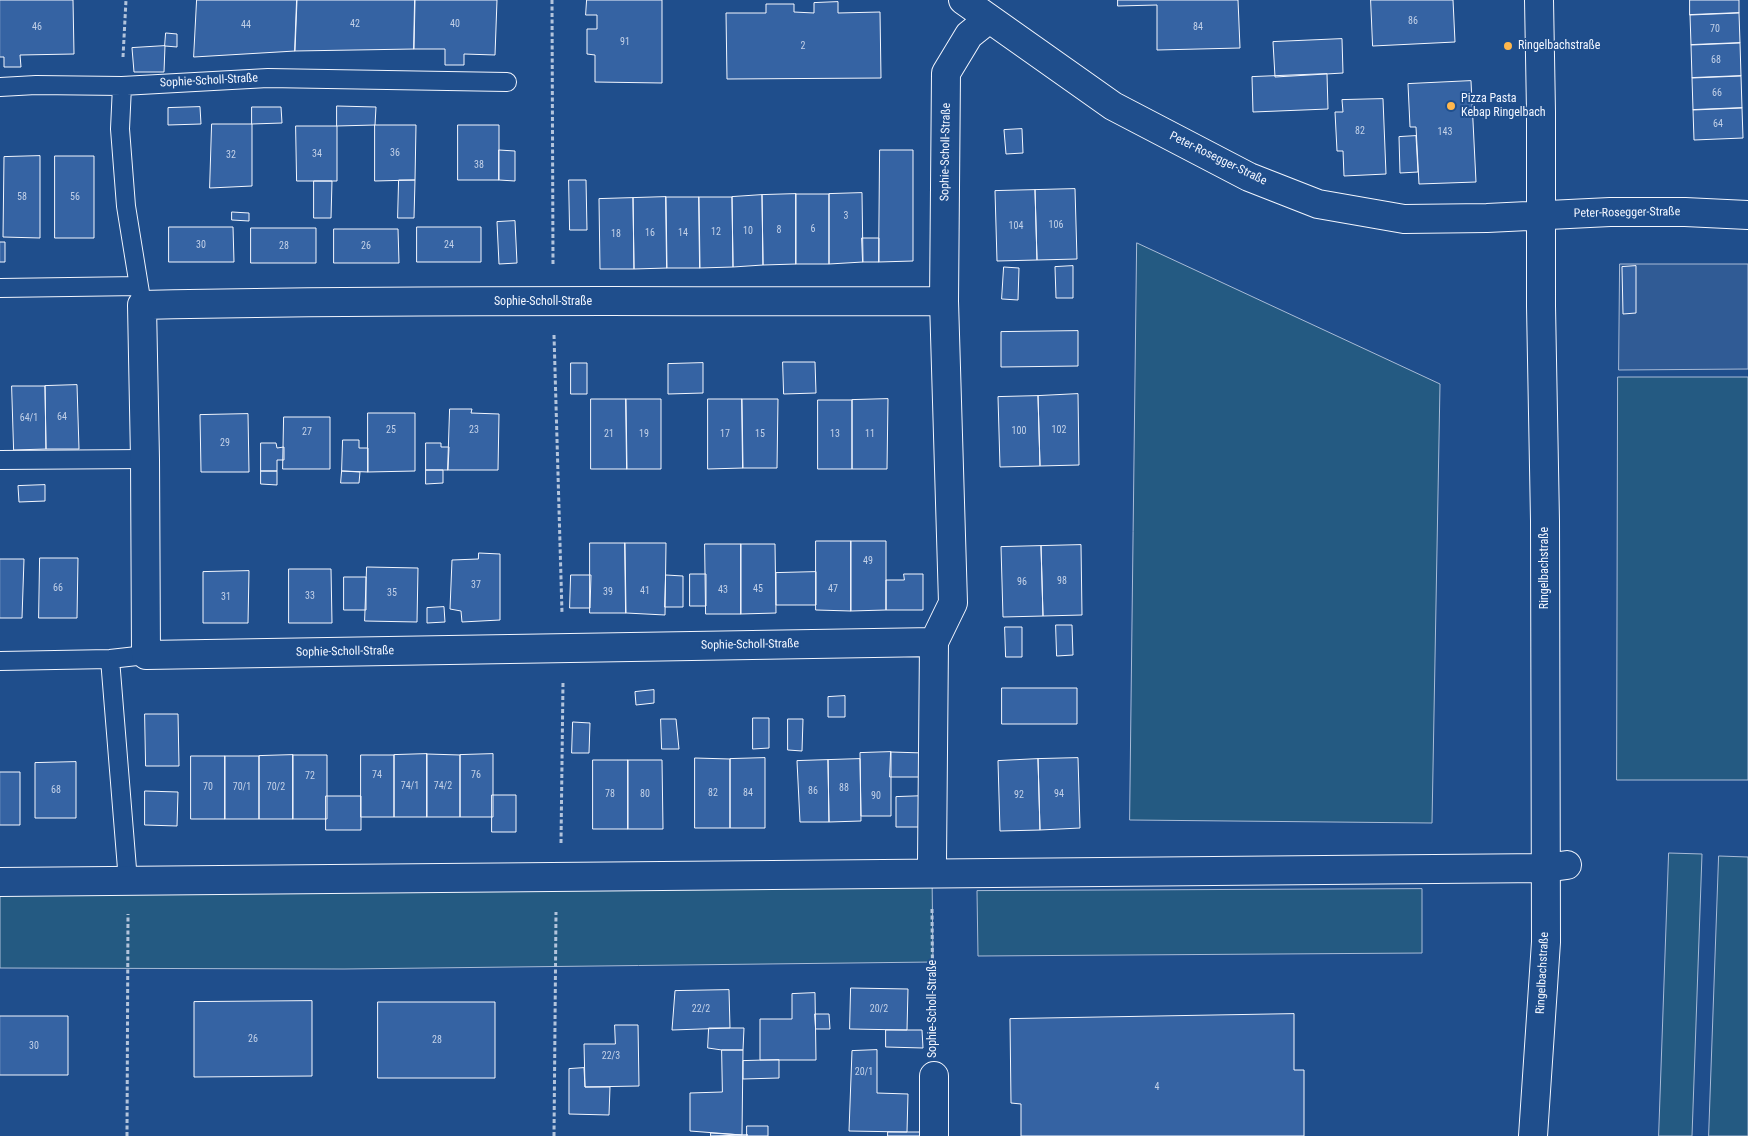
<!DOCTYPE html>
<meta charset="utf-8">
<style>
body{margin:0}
canvas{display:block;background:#1f4e8c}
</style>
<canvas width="1748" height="1136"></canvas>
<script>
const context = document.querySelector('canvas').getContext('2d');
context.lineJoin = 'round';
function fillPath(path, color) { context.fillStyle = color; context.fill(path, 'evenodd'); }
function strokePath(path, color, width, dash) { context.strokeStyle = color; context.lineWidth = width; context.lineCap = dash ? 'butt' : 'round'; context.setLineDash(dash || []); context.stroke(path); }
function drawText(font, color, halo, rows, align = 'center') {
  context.font = font + ' "Roboto Condensed",sans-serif'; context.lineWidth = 4; context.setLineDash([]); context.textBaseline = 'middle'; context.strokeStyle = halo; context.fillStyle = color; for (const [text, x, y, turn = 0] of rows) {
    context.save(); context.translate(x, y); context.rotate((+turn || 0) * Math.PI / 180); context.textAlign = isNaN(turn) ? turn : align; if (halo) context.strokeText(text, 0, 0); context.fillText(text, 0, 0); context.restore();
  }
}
const green = new Path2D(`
 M 1137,243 L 1440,384 L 1432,823 L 1130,820 Z
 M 1618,377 L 1748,377 L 1748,780 L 1617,780 Z
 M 1669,853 L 1702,854 L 1692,1136 L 1659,1136 Z
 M 1719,856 L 1748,857 L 1748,1136 L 1709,1136 Z
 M 932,873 L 933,962 L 344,969 L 0,968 L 0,882 Z
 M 1422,889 L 1422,953 L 978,956 L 977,891 Z`);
const parking = new Path2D(`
 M 1620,264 L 1748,264 L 1748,369 L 1619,370 Z`);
const building = new Path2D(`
 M 0,0 L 73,0 L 74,54 L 20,55 L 21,67 L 4,67 L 4,57 L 0,57 Z
 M 197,0 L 297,0 L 295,51 L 194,57 Z
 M 297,0 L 415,0 L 414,49 L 295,51 Z
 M 415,0 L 497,0 L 495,55 L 464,54 L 464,65 L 445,65 L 445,49 L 414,49 Z
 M 587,0 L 662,0 L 662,83 L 595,82 L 595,55 L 587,54 L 587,29 L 597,29 L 597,15 L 586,15 Z
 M 1118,0 L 1238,0 L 1240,48 L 1157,50 L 1157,5 L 1118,6 Z
 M 1371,0 L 1453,0 L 1455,42 L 1373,46 Z
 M 1690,0 L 1739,0 L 1739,13 L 1690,15 Z
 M 838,2 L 838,13 L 880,12 L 881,78 L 727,79 L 726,13 L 766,13 L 766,4 L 794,4 L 794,12 L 814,13 L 814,3 Z
 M 1739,13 L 1740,43 L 1691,45 L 1690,15 Z
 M 166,33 L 177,34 L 177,47 L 165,46 Z
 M 1342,39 L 1343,73 L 1275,77 L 1273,42 Z
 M 1740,43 L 1741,76 L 1692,78 L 1691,45 Z
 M 165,46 L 164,72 L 134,72 L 132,48 Z
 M 1327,74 L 1328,109 L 1253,112 L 1252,77 Z
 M 1741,76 L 1742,108 L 1693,110 L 1692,78 Z
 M 1471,81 L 1476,182 L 1419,184 L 1416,127 L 1410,127 L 1408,84 Z
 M 1383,99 L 1386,174 L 1344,176 L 1343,151 L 1337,151 L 1335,112 L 1343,112 L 1342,100 Z
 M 337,106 L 376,107 L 375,125 L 337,126 Z
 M 200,107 L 201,124 L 168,125 L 168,108 Z
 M 252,107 L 281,107 L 282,123 L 252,124 Z
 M 1742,108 L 1743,138 L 1694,140 L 1693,110 Z
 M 212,124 L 252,124 L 252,186 L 210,188 Z
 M 375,125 L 416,125 L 415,180 L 375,181 Z
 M 458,125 L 499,125 L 499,180 L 458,180 Z
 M 296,126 L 337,126 L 337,181 L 297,181 Z
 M 1022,129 L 1023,153 L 1006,154 L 1004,130 Z
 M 1416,136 L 1418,172 L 1400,173 L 1399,137 Z
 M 499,150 L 515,151 L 515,181 L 499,180 Z
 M 880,150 L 913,150 L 913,261 L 879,262 Z
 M 40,156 L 40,238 L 3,237 L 4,157 Z
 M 55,156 L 94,156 L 94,238 L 55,238 Z
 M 399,180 L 415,180 L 414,218 L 398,218 Z
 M 569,180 L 586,180 L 587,230 L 570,230 Z
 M 314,181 L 332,181 L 331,218 L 314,218 Z
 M 1075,189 L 1077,259 L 1037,260 L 1035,190 Z
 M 1035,190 L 1037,260 L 997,261 L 995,191 Z
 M 862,193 L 863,262 L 829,264 L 829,194 Z
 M 796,194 L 829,194 L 829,264 L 796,264 Z
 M 796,194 L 796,264 L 763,265 L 762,195 Z
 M 762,195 L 763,265 L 733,267 L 732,197 Z
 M 666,197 L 699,197 L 700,268 L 667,268 Z
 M 666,197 L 667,268 L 634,269 L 633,198 Z
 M 699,197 L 732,197 L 733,267 L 700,268 Z
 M 633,198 L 634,269 L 600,269 L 599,199 Z
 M 232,212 L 249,213 L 249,221 L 232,220 Z
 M 515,221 L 517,263 L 499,264 L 497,222 Z
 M 169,227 L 233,227 L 234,262 L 169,262 Z
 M 417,227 L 481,227 L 481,262 L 417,262 Z
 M 251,228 L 316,228 L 316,263 L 251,263 Z
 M 334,229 L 398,229 L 399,263 L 334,263 Z
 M 862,238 L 879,238 L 879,262 L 863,262 Z
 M 0,242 L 5,242 L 5,262 L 0,262 Z
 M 1073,266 L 1073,298 L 1056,298 L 1055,267 Z
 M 1636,266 L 1636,313 L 1623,314 L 1622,267 Z
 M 1004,267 L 1019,268 L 1018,300 L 1002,299 Z
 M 1078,331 L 1078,366 L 1001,367 L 1001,332 Z
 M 783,362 L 815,362 L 816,393 L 784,394 Z
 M 571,363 L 587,363 L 587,394 L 571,394 Z
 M 703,363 L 703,393 L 668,394 L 668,364 Z
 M 77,385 L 79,449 L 46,449 L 45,386 Z
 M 12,386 L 45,386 L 46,449 L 14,450 Z
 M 1078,394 L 1079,465 L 1040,466 L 1038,396 Z
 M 1038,396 L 1040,466 L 1000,467 L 998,397 Z
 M 591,399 L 626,399 L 627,469 L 591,469 Z
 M 626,399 L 661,399 L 661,469 L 627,469 Z
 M 708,399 L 742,399 L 743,468 L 708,469 Z
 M 742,399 L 778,399 L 777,468 L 743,468 Z
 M 888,399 L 887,469 L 852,469 L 852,400 Z
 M 818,400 L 852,400 L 852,469 L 818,469 Z
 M 450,409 L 472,409 L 471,413 L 499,414 L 498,470 L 448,470 Z
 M 368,413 L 415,413 L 415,471 L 368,472 Z
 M 248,414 L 249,472 L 201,472 L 200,415 Z
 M 284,417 L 330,417 L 330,469 L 283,469 Z
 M 343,440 L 359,440 L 359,448 L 368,448 L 368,472 L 342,471 Z
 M 261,443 L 276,443 L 277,448 L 284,447 L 284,460 L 277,460 L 277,471 L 261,471 Z
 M 426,443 L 441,443 L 441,447 L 449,447 L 448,470 L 426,470 Z
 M 426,470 L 443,470 L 443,483 L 426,484 Z
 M 261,471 L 277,471 L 277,485 L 261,484 Z
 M 342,471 L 360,472 L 359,483 L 341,483 Z
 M 45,485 L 45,501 L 19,502 L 18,486 Z
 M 816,541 L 851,541 L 851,611 L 816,610 Z
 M 851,541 L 886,541 L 886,610 L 851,611 Z
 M 590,543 L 625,543 L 626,613 L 590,613 Z
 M 625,543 L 666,543 L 665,615 L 626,613 Z
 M 705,544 L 741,544 L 741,614 L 706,614 Z
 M 741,544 L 775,544 L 776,613 L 741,614 Z
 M 1081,545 L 1082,615 L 1043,616 L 1041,546 Z
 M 1041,546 L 1043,616 L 1003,617 L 1001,547 Z
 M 479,553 L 500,554 L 500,620 L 462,622 L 461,611 L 450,609 L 452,560 L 478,559 Z
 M 40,558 L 78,558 L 77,618 L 39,618 Z
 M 0,559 L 24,559 L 22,618 L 0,618 Z
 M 367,567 L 418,568 L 417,622 L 365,621 Z
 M 289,569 L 331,569 L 332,623 L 289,623 Z
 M 249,571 L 248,623 L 203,623 L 203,572 Z
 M 816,572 L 816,605 L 776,605 L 776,573 Z
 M 690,574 L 706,574 L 706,606 L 690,606 Z
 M 904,574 L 923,574 L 923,610 L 886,610 L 886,580 L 904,580 Z
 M 571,575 L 591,575 L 590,608 L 570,608 Z
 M 666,575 L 683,576 L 683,607 L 665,607 Z
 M 344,577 L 366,577 L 366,610 L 344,610 Z
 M 444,607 L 445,622 L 427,623 L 427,608 Z
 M 1056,625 L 1072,625 L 1073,655 L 1057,656 Z
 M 1005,627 L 1022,627 L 1022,657 L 1006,657 Z
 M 1002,688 L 1077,688 L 1077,724 L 1002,724 Z
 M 654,690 L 654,703 L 636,705 L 635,692 Z
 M 845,696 L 845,717 L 828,717 L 828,697 Z
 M 145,714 L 178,714 L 179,766 L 146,766 Z
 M 753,718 L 769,718 L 769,748 L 753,749 Z
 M 661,719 L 676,719 L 679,749 L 662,749 Z
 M 788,719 L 803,719 L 802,751 L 788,750 Z
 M 573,722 L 590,723 L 589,753 L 572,753 Z
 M 891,752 L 891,816 L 861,816 L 860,753 Z
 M 891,752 L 924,753 L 924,777 L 890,777 Z
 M 427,754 L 427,817 L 394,817 L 394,755 Z
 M 427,754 L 460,755 L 460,817 L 427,817 Z
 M 493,754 L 493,817 L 460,817 L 460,755 Z
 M 293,755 L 327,755 L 327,819 L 293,819 Z
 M 293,755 L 293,819 L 259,819 L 259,756 Z
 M 361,755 L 394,755 L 394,817 L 361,817 Z
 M 191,756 L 225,756 L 225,819 L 191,819 Z
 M 225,756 L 259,756 L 259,819 L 225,819 Z
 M 695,758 L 730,759 L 730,828 L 695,828 Z
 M 765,758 L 765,828 L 730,828 L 730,759 Z
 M 1078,758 L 1080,828 L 1040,830 L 1038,759 Z
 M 860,759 L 861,821 L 829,822 L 828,760 Z
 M 1038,759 L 1040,830 L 1000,831 L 998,761 Z
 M 593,760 L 628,760 L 628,829 L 593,829 Z
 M 628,760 L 662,760 L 663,829 L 628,829 Z
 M 828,760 L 829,822 L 800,822 L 797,761 Z
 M 76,762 L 76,818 L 35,818 L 35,763 Z
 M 0,772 L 20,772 L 20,825 L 0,825 Z
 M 145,791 L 178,792 L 177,826 L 145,825 Z
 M 492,795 L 516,795 L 516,832 L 492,832 Z
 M 326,796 L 361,796 L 361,830 L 326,830 Z
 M 925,796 L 925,827 L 896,827 L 896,797 Z
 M 851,988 L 908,989 L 907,1030 L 850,1029 Z
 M 729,990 L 730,1028 L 672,1030 L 675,991 Z
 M 815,993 L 816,1060 L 760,1060 L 760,1019 L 792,1019 L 792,994 Z
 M 312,1001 L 312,1076 L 194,1077 L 194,1002 Z
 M 378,1002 L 495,1002 L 495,1078 L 378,1078 Z
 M 815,1014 L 829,1014 L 830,1029 L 816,1029 Z
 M 1294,1014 L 1294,1070 L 1304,1070 L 1304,1136 L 1021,1136 L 1021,1104 L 1011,1103 L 1010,1019 Z
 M 0,1016 L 68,1016 L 68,1075 L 0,1075 Z
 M 615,1025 L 638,1025 L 639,1086 L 585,1087 L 584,1044 L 615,1044 Z
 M 709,1028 L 744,1028 L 743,1050 L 722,1050 L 708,1048 Z
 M 886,1030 L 922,1030 L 923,1048 L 886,1047 Z
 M 722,1050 L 743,1050 L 742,1135 L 690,1131 L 690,1093 L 722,1092 Z
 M 877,1050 L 877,1093 L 908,1094 L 907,1132 L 849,1131 L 852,1051 Z
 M 779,1060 L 779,1078 L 743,1079 L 743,1061 Z
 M 584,1068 L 585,1087 L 610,1087 L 609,1115 L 569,1114 L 569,1069 Z
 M 747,1126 L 768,1126 L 768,1136 L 747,1136 Z
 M 888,1132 L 924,1132 L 923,1136 L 888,1136 Z
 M 711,1133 L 742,1135 L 748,1135 L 711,1136 Z`);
const path = new Path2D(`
 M 552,0 L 553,266
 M 123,57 L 126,0
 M 554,335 L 562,613
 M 561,843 L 563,682
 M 932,909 L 933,1042
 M 127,1136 L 128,914
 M 554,1136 L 556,912`);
const lane = new Path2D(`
 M 122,86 L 120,129 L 126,206 L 142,305
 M 0,87 L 36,85 L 122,86 L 268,78 L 507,82
 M 0,288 L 139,286
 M 0,460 L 145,459
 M 110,659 L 128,881
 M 0,661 L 110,659 L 146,655`);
const street = new Path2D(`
 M 963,0 L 1113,106 L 1249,177 L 1318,204 L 1404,219 L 1487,218 L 1610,212 L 1685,212 L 1748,215
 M 934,642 L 146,655 L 145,459 L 142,305 C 409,299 677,302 944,301
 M 932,861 L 934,642 L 953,603 L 944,301 L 946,73 L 969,35 L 989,19
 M 0,882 L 1545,868 L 1567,865
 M 934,1076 L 934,1136
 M 1533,1136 L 1546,942 L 1545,521 L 1541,306 L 1541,112 L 1539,0`);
const markers = [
 [1508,46,5,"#ffb74d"],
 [1451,106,5,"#ffb74d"]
];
const numberNames = [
 ["86",1413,21],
 ["42",355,24],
 ["40",455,24],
 ["44",246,25],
 ["46",37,27],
 ["84",1198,27],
 ["70",1715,29],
 ["91",625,42],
 ["2",803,46],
 ["68",1716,60],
 ["66",1717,93],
 ["64",1718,124],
 ["82",1360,131],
 ["143",1445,132],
 ["36",395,153],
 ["34",317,154],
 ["32",231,155],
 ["38",479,165],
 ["58",22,197],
 ["56",75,197],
 ["3",846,216],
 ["106",1056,225],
 ["104",1016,226],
 ["6",813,229],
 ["8",779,230],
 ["10",748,231],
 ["12",716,232],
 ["16",650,233],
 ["14",683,233],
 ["18",616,234],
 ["30",201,245],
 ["24",449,245],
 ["28",284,246],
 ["26",366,246],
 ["64",62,417],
 ["64/1",29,418],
 ["25",391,430],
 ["23",474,430],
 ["102",1059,430],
 ["100",1019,431],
 ["27",307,432],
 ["21",609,434],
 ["19",644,434],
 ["17",725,434],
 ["15",760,434],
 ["13",835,434],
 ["11",870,434],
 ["29",225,443],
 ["49",868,561],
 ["98",1062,581],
 ["96",1022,582],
 ["37",476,585],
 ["66",58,588],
 ["45",758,589],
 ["47",833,589],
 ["43",723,590],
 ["41",645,591],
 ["39",608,592],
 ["35",392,593],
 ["33",310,596],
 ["31",226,597],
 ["74",377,775],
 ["76",476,775],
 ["72",310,776],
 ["74/1",410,786],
 ["74/2",443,786],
 ["70",208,787],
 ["70/1",242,787],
 ["70/2",276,787],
 ["88",844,788],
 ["68",56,790],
 ["86",813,791],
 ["82",713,793],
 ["84",748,793],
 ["78",610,794],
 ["80",645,794],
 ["94",1059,794],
 ["92",1019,795],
 ["90",876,796],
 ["22/2",701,1009],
 ["20/2",879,1009],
 ["26",253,1039],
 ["28",437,1040],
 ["30",34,1046],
 ["22/3",611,1056],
 ["20/1",864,1072],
 ["4",1157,1087]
];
const poiNames = [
 ["Ringelbachstraße",1518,46],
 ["Pizza Pasta",1461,99],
 ["Kebap Ringelbach",1461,113]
];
const streetNames = [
 ["Sophie-Scholl-Straße",209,81,-3],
 ["Sophie-Scholl-Straße",946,152,-89],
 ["Peter-Rosegger-Straße",1218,159,26],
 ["Peter-Rosegger-Straße",1627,213,-1],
 ["Sophie-Scholl-Straße",543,302],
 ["Ringelbachstraße",1545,568,-90],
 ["Sophie-Scholl-Straße",750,645,-1],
 ["Sophie-Scholl-Straße",345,652,-1],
 ["Ringelbachstraße",1543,973,-87],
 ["Sophie-Scholl-Straße",933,1009,-90]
];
fillPath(green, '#245a82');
strokePath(green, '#a8bbd7', 1);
fillPath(parking, '#305b95');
strokePath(parking, '#a8bbd7', 1);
fillPath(building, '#3563a3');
strokePath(building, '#f2f6ff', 1);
strokePath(lane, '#f2f6ff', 20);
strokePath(street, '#f2f6ff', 30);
strokePath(path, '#b3c4dc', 3, [4, 2.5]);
strokePath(lane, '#1f4e8c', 18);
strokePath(street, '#1f4e8c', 28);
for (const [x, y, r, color] of markers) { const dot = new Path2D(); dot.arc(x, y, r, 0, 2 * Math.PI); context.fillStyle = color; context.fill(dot); strokePath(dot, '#1f4e8c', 2); }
drawText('10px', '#c3d1e8', null, numberNames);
drawText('12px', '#f2f6ff', '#1f4e8c', poiNames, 'left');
drawText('12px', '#f2f6ff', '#1f4e8c', streetNames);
</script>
